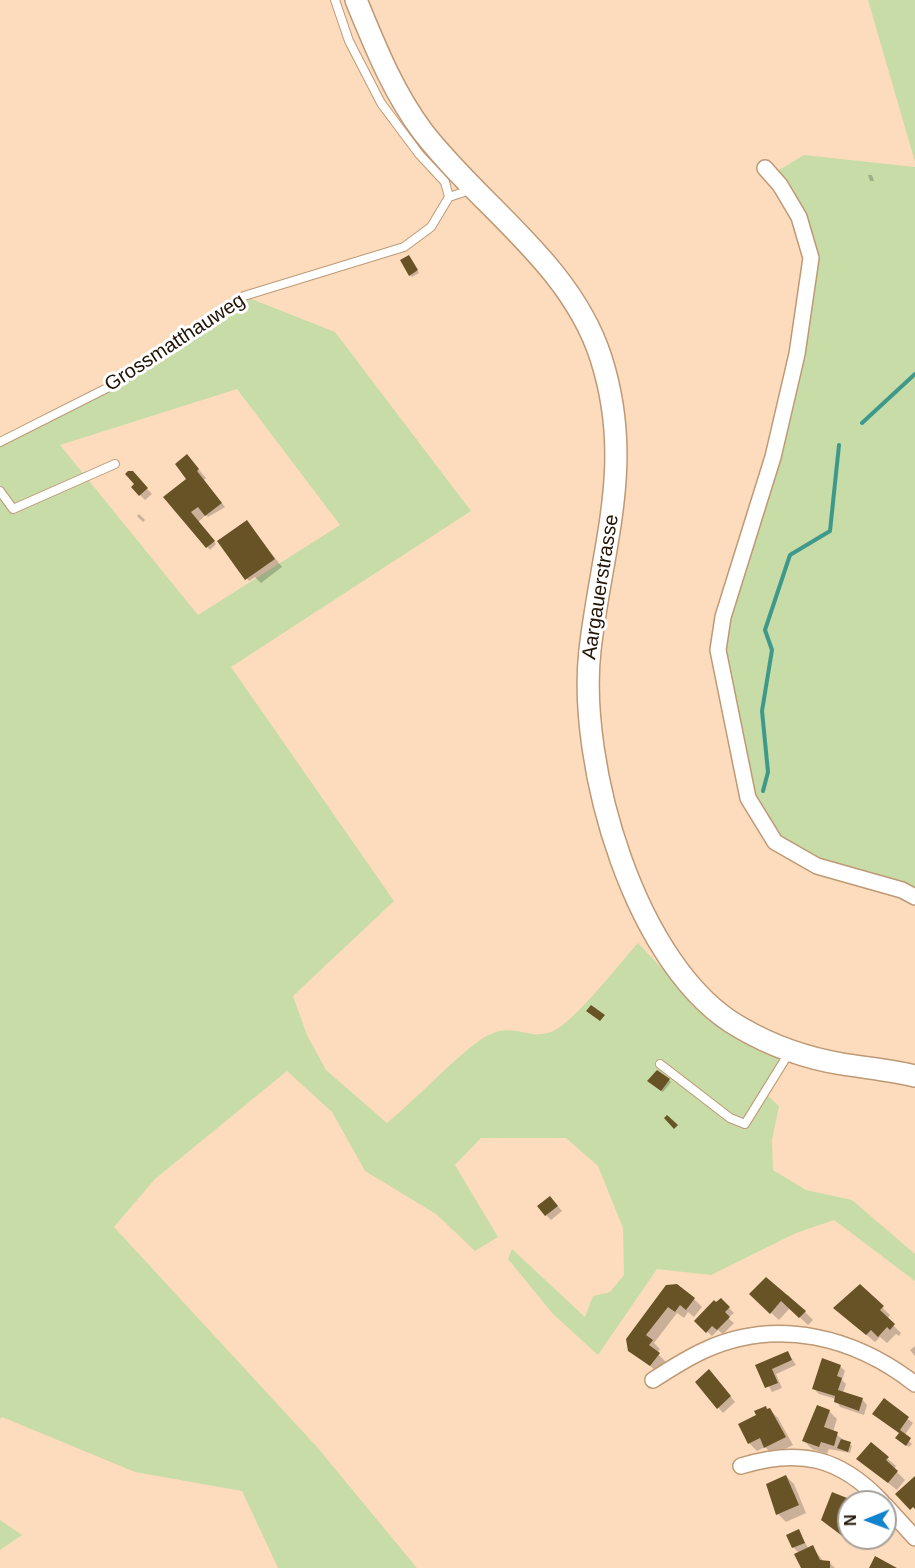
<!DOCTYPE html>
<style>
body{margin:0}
#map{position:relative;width:915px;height:1568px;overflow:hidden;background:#fddcbe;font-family:Arial,sans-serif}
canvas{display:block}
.north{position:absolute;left:837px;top:1490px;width:60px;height:60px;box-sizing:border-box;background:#fff;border:2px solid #a6a19b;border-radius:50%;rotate:269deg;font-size:16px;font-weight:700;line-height:24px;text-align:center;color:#211306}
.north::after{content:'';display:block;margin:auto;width:21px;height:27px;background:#1184cd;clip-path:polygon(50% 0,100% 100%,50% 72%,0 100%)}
</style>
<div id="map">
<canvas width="915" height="1568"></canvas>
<div class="north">N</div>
</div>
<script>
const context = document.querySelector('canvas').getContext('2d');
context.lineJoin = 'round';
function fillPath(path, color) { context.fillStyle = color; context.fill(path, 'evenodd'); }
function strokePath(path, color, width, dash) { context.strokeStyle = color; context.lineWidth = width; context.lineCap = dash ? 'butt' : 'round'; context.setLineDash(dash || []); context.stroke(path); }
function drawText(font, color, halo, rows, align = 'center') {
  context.font = font + ' Arial,sans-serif'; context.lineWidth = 6; context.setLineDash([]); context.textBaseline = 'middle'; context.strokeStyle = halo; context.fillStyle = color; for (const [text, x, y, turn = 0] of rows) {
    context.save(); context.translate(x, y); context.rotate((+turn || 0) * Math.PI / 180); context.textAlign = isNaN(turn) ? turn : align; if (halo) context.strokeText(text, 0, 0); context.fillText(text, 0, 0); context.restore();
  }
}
const green = new Path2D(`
 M 868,0 L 915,0 L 915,162 Z
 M 804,155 L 915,167 L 915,897 L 775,842 L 748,798 L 718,650 L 773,457 L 811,258 L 799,217 L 765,168 L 779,170 Z
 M 244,296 L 335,332 L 471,511 L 231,667 L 394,901 L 293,996 L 307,1035 L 326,1070 L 387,1123 C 418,1097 449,1063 480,1040 C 512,1018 526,1041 551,1032 C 572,1025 620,963 638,943 L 708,1017 L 738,1038 L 780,1058 L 773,1081 L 765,1093 L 779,1106 L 772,1140 L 773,1170 L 806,1190 L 852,1200 L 915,1254 L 915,1281 L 834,1220 L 796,1233 L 711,1275 L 657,1269 L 598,1355 L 553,1314 L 508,1259 L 512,1249 L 585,1317 L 593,1296 L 610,1292 L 624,1275 L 623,1228 L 598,1166 L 566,1138 L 481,1138 L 455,1165 L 498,1237 L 475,1251 L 436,1214 L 365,1171 L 332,1112 L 287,1071 L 155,1179 L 114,1227 L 317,1447 L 417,1568 L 278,1568 L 242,1491 L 135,1472 L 2,1417 L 0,1419 L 0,442 L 119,382 ZM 237,389 L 340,525 L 198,615 L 60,445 Z
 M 0,1520 L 22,1535 L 0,1550 Z`);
const shadow = new Path2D(`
 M 868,175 L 872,175 L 874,181 L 870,181 Z
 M 410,259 L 419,273 L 412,277 L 410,275 Z
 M 187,456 L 206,478 L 204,480 L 225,507 L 208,517 L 206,515 L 198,522 L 216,544 L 210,550 L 186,522 Z
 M 132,473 L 152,494 L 145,500 L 140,495 Z
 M 139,514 L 145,520 L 143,522 L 137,516 Z
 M 247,522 L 282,567 L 261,583 L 255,577 L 249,581 L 219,541 Z
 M 669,1080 L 671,1082 L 663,1092 L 651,1083 Z
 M 555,1203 L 562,1211 L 551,1220 L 546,1215 Z
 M 667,1286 L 694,1299 L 702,1307 L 694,1317 L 688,1312 L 684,1318 L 677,1313 L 654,1343 L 660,1349 L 657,1353 L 667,1363 L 659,1373 L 629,1350 Z
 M 860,1286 L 890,1315 L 887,1319 L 901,1333 L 899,1336 L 896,1334 L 887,1343 L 880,1337 L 875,1342 L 835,1309 Z
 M 751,1294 L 786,1298 L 788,1295 L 813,1320 L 808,1325 L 790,1308 L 779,1320 Z
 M 721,1300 L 734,1313 L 728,1318 L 734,1323 L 723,1334 L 718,1330 L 712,1336 L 696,1321 Z
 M 915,1346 L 915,1356 L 910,1350 Z
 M 788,1353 L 796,1365 L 776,1374 L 782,1388 L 772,1392 L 757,1365 Z
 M 840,1366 L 845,1371 L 842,1380 L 846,1384 L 843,1393 L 862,1399 L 867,1405 L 864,1415 L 840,1407 L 836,1399 L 819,1394 L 814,1389 Z
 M 714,1376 L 735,1402 L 723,1413 L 697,1382 Z
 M 884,1400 L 913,1423 L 904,1436 L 912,1444 L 909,1447 L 897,1438 L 901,1433 L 874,1414 Z
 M 770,1410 L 778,1418 L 793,1445 L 773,1455 L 765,1447 L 757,1451 L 749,1443 Z
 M 829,1411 L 837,1419 L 833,1432 L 852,1446 L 850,1453 L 829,1449 L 827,1454 L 812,1449 L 804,1441 Z
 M 871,1444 L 896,1466 L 894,1469 L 905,1480 L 897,1490 L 858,1459 Z
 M 786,1476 L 794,1484 L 806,1513 L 786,1522 L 778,1514 Z
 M 833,1494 L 852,1502 L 849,1502 L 849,1538 L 864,1538 L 857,1547 L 823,1520 Z
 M 798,1531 L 809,1549 L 812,1547 L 824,1562 L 829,1562 L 835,1568 L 802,1568 L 799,1553 L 793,1547 Z`);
const stream = new Path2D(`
 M 862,423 L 915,374
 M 763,791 L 768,772 L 762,711 L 772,650 L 765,630 L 790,555 L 830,531 L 839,445`);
const building = new Path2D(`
 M 409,255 L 418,270 L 409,276 L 400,260 Z
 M 187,454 L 199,469 L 197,471 L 222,503 L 205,516 L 198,507 L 191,512 L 215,541 L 206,548 L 163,497 L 186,479 L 175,464 Z
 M 128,471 L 133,471 L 148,488 L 139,496 L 131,487 L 134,484 L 125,474 Z
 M 247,520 L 275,559 L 245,580 L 217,541 Z
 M 591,1005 L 605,1015 L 600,1021 L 586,1011 Z
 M 657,1070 L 670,1079 L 661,1091 L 647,1081 Z
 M 667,1115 L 678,1125 L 674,1129 L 664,1118 Z
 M 550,1196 L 558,1206 L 545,1216 L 537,1206 Z
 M 766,1277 L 806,1311 L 799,1318 L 781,1301 L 770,1314 L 749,1294 Z
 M 677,1284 L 695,1298 L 686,1310 L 680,1305 L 675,1312 L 668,1307 L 646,1335 L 653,1340 L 649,1345 L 660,1353 L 650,1366 L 628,1351 L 626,1339 L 666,1285 Z
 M 860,1284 L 884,1306 L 880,1310 L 895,1324 L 890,1330 L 887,1327 L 878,1337 L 871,1330 L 866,1335 L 833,1308 Z
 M 721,1298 L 730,1307 L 725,1312 L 730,1317 L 717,1330 L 712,1326 L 706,1333 L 694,1321 L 714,1300 L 716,1302 Z
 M 788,1351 L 792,1360 L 772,1369 L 778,1383 L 765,1388 L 755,1365 Z
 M 822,1358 L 841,1365 L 837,1376 L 842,1378 L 838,1390 L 863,1398 L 859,1411 L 834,1402 L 835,1396 L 812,1389 Z
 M 709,1369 L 731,1396 L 717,1409 L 695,1382 Z
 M 884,1398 L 909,1417 L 900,1430 L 911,1438 L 906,1446 L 895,1438 L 899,1433 L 872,1414 Z
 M 817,1405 L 830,1410 L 824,1427 L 838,1432 L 834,1446 L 821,1442 L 819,1447 L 802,1441 Z
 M 766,1406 L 767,1409 L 770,1408 L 786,1437 L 764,1448 L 760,1438 L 748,1444 L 738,1424 L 756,1415 L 754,1411 Z
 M 841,1439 L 851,1442 L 848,1452 L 837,1448 Z
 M 871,1442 L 889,1457 L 886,1460 L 898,1471 L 888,1483 L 856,1459 Z
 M 786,1475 L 799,1505 L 776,1515 L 766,1484 Z
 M 915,1476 L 915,1509 L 913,1507 L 910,1510 L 895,1494 Z
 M 832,1492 L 852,1500 L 846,1516 L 849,1519 L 849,1541 L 821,1520 Z
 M 799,1529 L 805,1543 L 792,1548 L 786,1535 Z
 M 813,1545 L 820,1560 L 830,1561 L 830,1568 L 801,1568 L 794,1554 Z
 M 875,1556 L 897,1568 L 869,1568 Z`);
const service = new Path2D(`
 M 335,0 L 349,41 L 381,103 L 419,154 L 445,182 L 449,197
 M 0,442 L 119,382 L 244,296 L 404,247 L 431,227 L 449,197 L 473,189
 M 0,491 L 13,509 L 115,464
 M 660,1064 L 730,1118 L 745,1124 L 789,1053`);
const minor = new Path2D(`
 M 765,168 L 780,185 L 799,217 L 811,258 L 797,354 L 773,457 L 723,617 L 718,650 L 748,798 L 775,842 L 817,866 L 902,890 L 915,897
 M 653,1380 C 670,1369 687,1358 705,1350 C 777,1317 855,1337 915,1384
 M 741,1466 C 799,1448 840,1457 882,1502
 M 885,1505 L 915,1538`);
const secondary = new Path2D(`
 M 356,0 C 375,46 393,92 423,132 C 481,207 571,264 601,358 C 635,464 602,545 590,650 C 577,763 635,969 741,1028 C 772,1046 806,1058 842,1064 C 866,1068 891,1070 915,1076`);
const streetNames = [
 ["Grossmatthauweg",175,343,-33],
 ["Aargauerstrasse",601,587,-81]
];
fillPath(green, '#c8dca7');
fillPath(shadow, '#0003');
strokePath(stream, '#3f998b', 4);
fillPath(building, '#685327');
strokePath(service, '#be9975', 10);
strokePath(minor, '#be9975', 18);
strokePath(secondary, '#be9975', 24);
strokePath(service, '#fff', 8);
strokePath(minor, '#fff', 15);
strokePath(secondary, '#fff', 21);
drawText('20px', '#211306', '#fff', streetNames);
</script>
